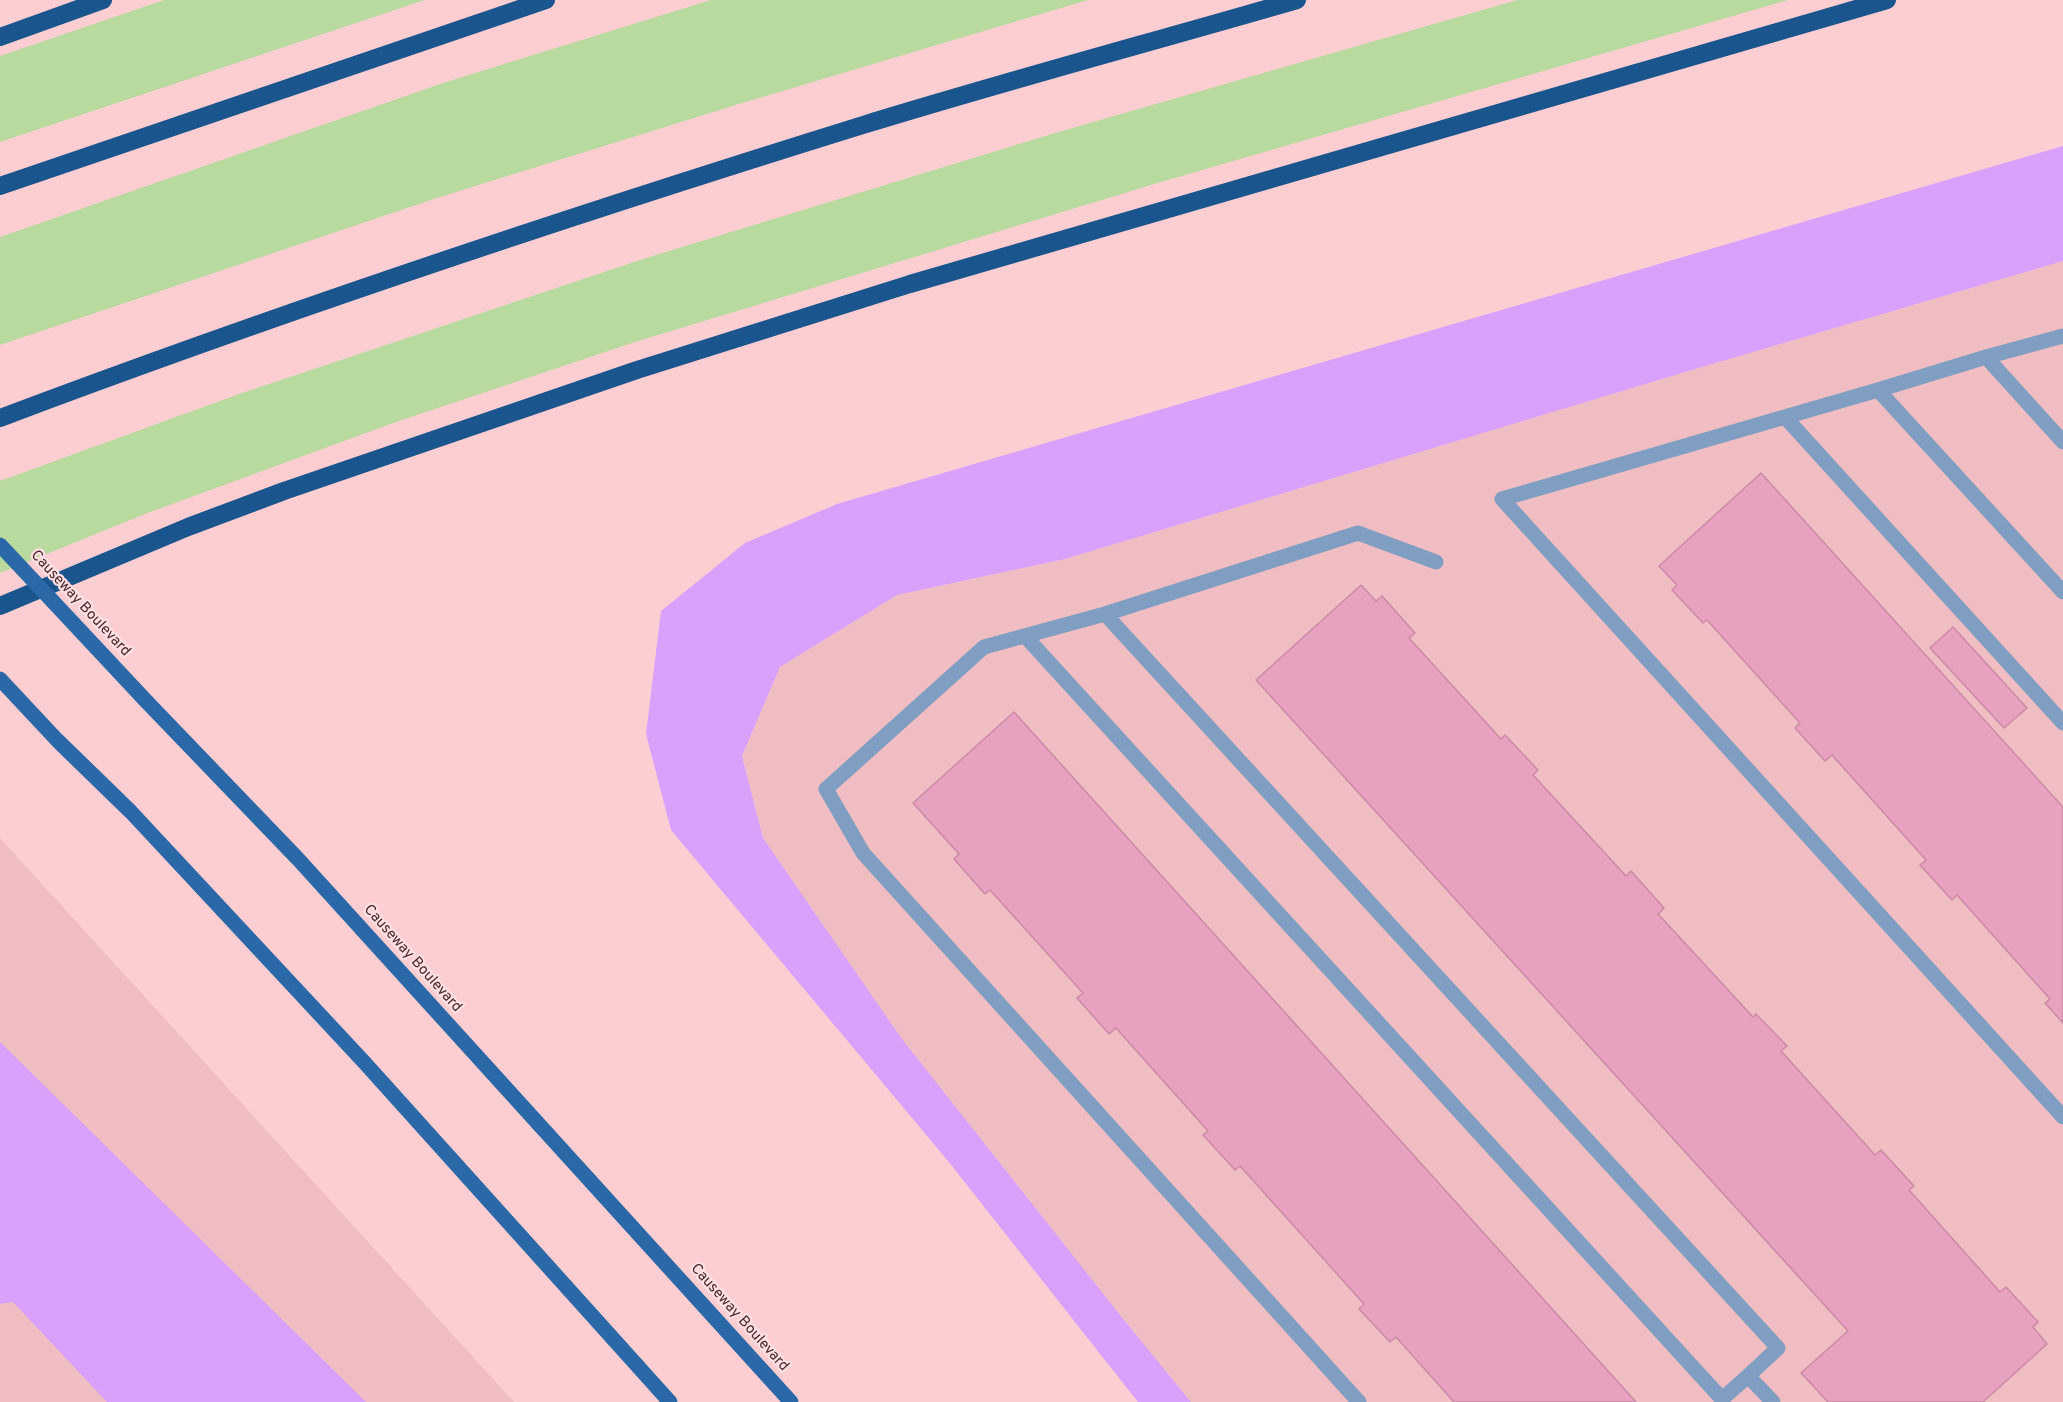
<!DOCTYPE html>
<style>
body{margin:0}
canvas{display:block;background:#fcced2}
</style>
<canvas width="2063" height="1402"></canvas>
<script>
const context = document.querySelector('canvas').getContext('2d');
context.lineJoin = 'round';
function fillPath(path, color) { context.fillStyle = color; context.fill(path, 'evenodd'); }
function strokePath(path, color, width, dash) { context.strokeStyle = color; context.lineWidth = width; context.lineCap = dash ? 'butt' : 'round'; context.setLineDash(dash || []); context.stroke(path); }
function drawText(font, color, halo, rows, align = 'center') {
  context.font = font + ' Overpass,sans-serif'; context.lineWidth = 4.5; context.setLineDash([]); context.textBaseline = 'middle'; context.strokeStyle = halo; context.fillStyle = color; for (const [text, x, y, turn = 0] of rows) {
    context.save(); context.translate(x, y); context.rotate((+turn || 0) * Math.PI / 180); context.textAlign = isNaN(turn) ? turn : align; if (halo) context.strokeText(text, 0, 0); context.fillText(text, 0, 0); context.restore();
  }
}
const built = new Path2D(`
 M 2063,261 L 2063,1402 L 1191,1402 L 1120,1315 L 902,1039 L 763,838 L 742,756 L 780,667 L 897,595 L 1065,559 L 1702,367 Z
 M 0,838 L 514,1402 L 0,1402 Z`);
const green = new Path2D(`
 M 164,0 L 425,0 L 0,142 L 0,56 Z
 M 711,0 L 1088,0 L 739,104 L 437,198 L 0,345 L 0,237 L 446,82 Z
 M 1517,0 L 1788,0 L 1161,182 L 632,343 L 396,422 L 145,514 L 0,573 L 0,481 L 242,393 L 646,258 L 1055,133 Z`);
const water = new Path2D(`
 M 2063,146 L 2063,261 L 1702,367 L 1065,559 L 897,595 L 780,667 L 742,756 L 763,838 L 902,1039 L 1120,1315 L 1191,1402 L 1138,1402 L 948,1161 L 671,830 L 646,734 L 661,611 L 745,543 L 837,504 Z
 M 0,1042 L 366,1402 L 107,1402 L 13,1302 L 0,1304 Z`);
const building = new Path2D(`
 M 1761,473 L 2063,807 L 2063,1023 L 2045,1003 L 2050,999 L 1957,895 L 1952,900 L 1920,865 L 1926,860 L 1832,755 L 1825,761 L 1795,728 L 1800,723 L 1707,620 L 1703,623 L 1672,590 L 1677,585 L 1659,566 Z
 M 1361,585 L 1376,601 L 1382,596 L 1415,633 L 1409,638 L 1501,739 L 1505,735 L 1538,770 L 1533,775 L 1626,876 L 1631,871 L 1664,908 L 1658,914 L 1753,1017 L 1756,1014 L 1787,1046 L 1781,1051 L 1875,1155 L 1881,1150 L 1914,1186 L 1909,1190 L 2000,1292 L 2006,1287 L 2038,1322 L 2033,1327 L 2047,1344 L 1983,1402 L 1828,1402 L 1801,1373 L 1848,1331 L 1256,680 Z
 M 1953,627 L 2027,708 L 2004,728 L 1930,648 Z
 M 1014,712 L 1636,1402 L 1454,1402 L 1396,1337 L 1390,1342 L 1359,1309 L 1364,1304 L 1240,1166 L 1235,1170 L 1203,1135 L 1208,1131 L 1116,1028 L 1109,1034 L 1077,998 L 1083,993 L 990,890 L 985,894 L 954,859 L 959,854 L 913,803 Z`);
const minor = new Path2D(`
 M 2063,336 L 1986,357 L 1878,390 L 1502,499 L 2063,1117
 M 1986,357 L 2063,442
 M 1878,390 L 2063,592
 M 1785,417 L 2063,723
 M 1105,614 L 1778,1348 L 1748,1376 L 1773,1402
 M 1025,636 L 1722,1399 L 1748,1376
 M 1359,1402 L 863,853 L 826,789 L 984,647 L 1105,614 L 1358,533 L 1436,562`);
const major = new Path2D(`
 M 0,679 L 57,740 L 131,812 L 364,1062 L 670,1402
 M 147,702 L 298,859 L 791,1402`);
const highway = new Path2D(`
 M 0,37 L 103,0
 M 0,186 L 546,0
 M 0,418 C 284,311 573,215 863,125 C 1006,81 1152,42 1297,0
 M 0,606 L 188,527 L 284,491 L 637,370 L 910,284 L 1887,0`);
const majorBridge = new Path2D(`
 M 0,545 L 147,702`);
const streetNames = [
 ["Causeway Boulevard",80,604,47],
 ["Causeway Boulevard",412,959,48],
 ["Causeway Boulevard",739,1318,48]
];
fillPath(built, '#f0bdc2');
fillPath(green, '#b8da9e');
fillPath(water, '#d9a0fc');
fillPath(building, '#e6a2bf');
strokePath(building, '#cb89a6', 1.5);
strokePath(minor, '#7f9ec1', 15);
strokePath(major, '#2b68a7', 15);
strokePath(highway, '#1b558e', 18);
strokePath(majorBridge, '#2b68a7', 15);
drawText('15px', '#46282c', '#ffdfe2', streetNames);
</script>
